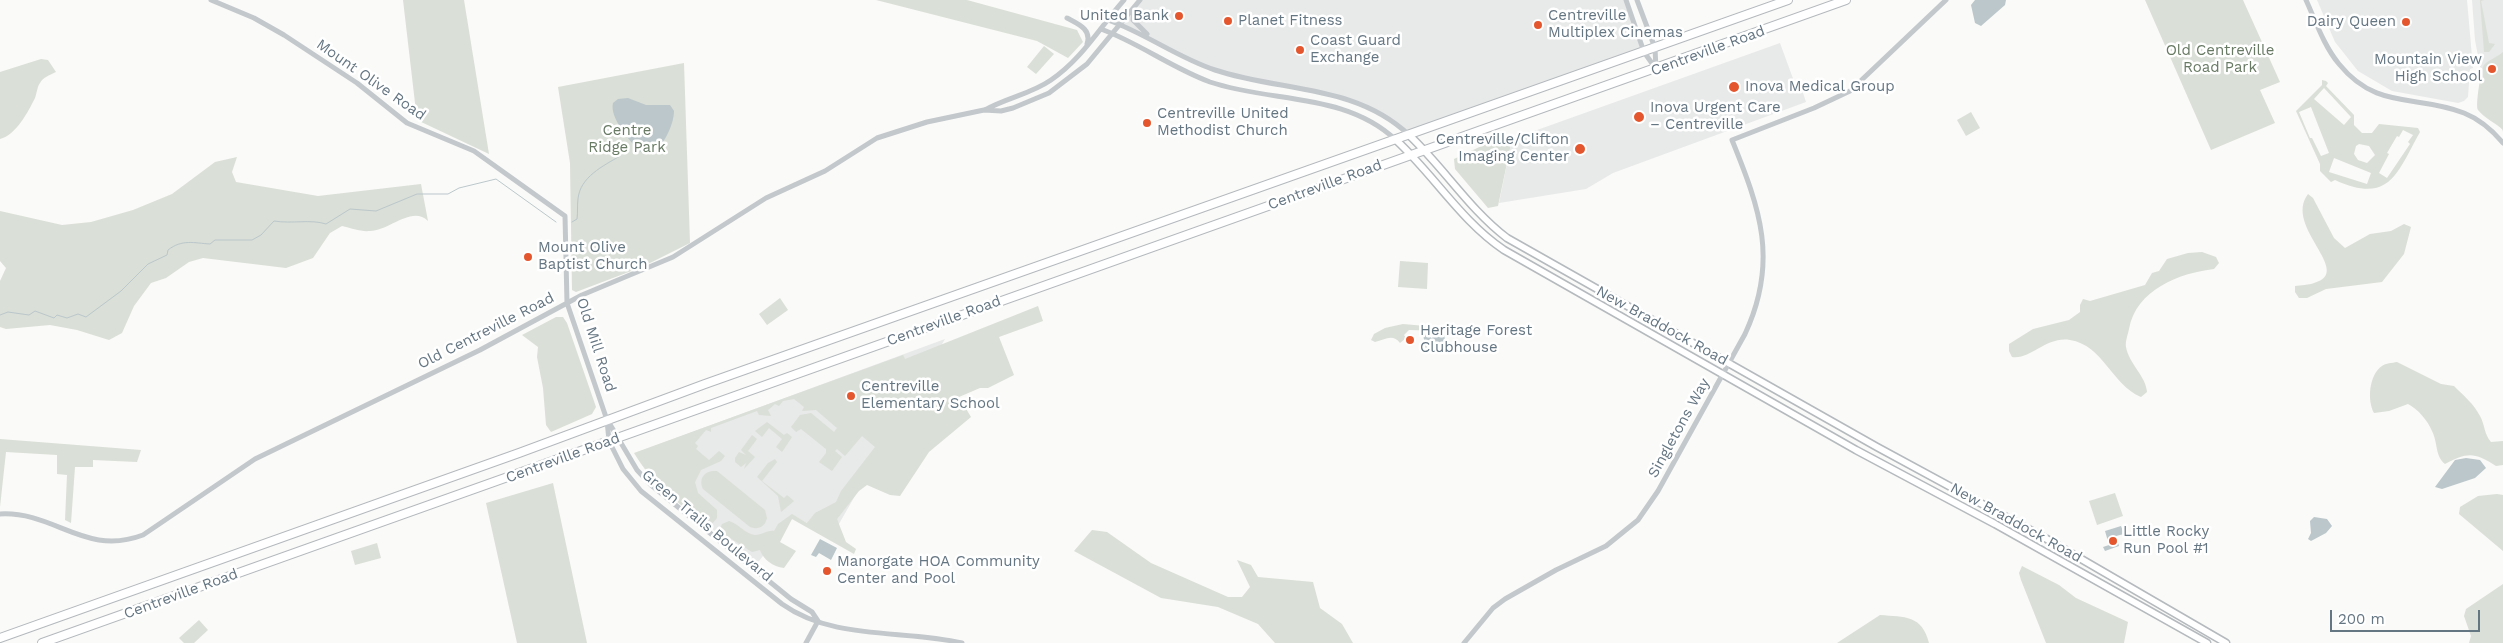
<!DOCTYPE html>
<meta charset="utf-8">
<style>
body{margin:0}
#map{position:relative;width:2503px;height:643px;overflow:hidden;background:#fafaf8;font-family:"Work Sans",sans-serif}
canvas{display:block}
.scale{position:absolute;left:2330px;top:610px;width:150px;height:22px;box-sizing:border-box;border:2px solid #657683;border-top:0;padding-left:6px;font-size:15px;line-height:18px;white-space:nowrap;color:#657683;-webkit-text-stroke:4px #fff;paint-order:stroke}
</style>
<div id="map">
<canvas width="2503" height="643"></canvas>
<div class="scale">200 m</div>
</div>
<script>
const context = document.querySelector('canvas').getContext('2d');
context.lineJoin = 'round';
function fillPath(path, color) { context.fillStyle = color; context.fill(path, 'evenodd'); }
function strokePath(path, color, width, dash) { context.strokeStyle = color; context.lineWidth = width; context.lineCap = dash ? 'butt' : 'round'; context.setLineDash(dash || []); context.stroke(path); }
function drawText(font, color, halo, rows, align = 'center') {
  context.font = font + ' "Work Sans",sans-serif'; context.lineWidth = 5; context.setLineDash([]); context.textBaseline = 'middle'; context.strokeStyle = halo; context.fillStyle = color; for (const [text, x, y, turn = 0] of rows) {
    context.save(); context.translate(x, y); context.rotate((+turn || 0) * Math.PI / 180); context.textAlign = isNaN(turn) ? turn : align; if (halo) context.strokeText(text, 0, 0); context.fillText(text, 0, 0); context.restore();
  }
}
const built = new Path2D(`
 M 1140,0 L 1624,0 L 1644,52 L 1409,135 L 1388,118 L 1349,99 L 1213,69 L 1120,24 Z
 M 2317,0 L 2467,0 L 2473,68 L 2470,69 L 2468,97 L 2464,101 L 2458,103 L 2392,91 L 2358,71 L 2335,42 Z
 M 2472,0 L 2503,0 L 2503,132 L 2482,77 L 2475,40 Z
 M 1780,43 L 1795,84 L 1802,90 L 1806,102 L 1613,173 L 1586,189 L 1499,203 L 1512,139 Z
 M 945,339 L 832,536 L 794,516 L 756,565 L 659,485 L 646,471 L 635,453 Z`);
const green = new Path2D(`
 M 403,0 L 464,0 L 489,154 L 417,120 Z
 M 876,0 L 967,0 L 1077,30 L 1083,42 L 1068,58 L 1037,41 Z
 M 2145,0 L 2243,0 L 2280,82 L 2260,90 L 2275,123 L 2211,150 Z
 M 2477,0 L 2484,0 L 2481,1 L 2489,43 L 2495,44 L 2489,52 L 2484,52 L 2480,0 Z
 M 1044,46 L 1054,54 L 1036,74 L 1027,67 Z
 M 2503,52 L 2503,130 C 2496,123 2484,118 2478,110 C 2475,107 2481,69 2484,65 C 2487,61 2499,56 2503,52 Z
 M 41,59 L 48,60 L 56,72 C 50,75 43,77 40,83 C 37,87 37,93 35,98 C 28,112 16,135 0,139 L 0,72 Z
 M 684,63 L 690,243 L 642,267 L 576,292 L 572,290 L 570,163 L 558,87 Z
 M 2322,80 L 2326,81 L 2328,83 L 2326,86 L 2354,115 L 2354,125 L 2362,133 L 2372,133 L 2379,124 L 2418,128 L 2420,132 C 2397,173 2390,205 2335,180 L 2331,182 L 2320,171 L 2320,164 L 2296,111 L 2322,85 ZM 2324,88 L 2351,117 L 2344,125 L 2314,99 ZM 2311,107 L 2329,153 L 2321,156 L 2312,138 L 2310,138 L 2299,112 ZM 2403,130 L 2413,135 L 2408,142 L 2410,144 L 2387,178 L 2379,173 L 2389,154 L 2387,153 L 2397,136 L 2399,137 ZM 2359,144 L 2369,146 L 2375,155 L 2367,163 L 2358,160 L 2354,154 L 2356,146 ZM 2334,158 L 2371,173 L 2367,184 L 2329,172 Z
 M 1971,112 L 1980,128 L 1966,136 L 1957,120 Z
 M 1512,139 L 1498,206 L 1488,208 L 1455,169 L 1454,159 L 1490,142 Z
 M 237,157 L 232,172 L 236,182 L 318,196 L 421,184 L 428,221 C 412,205 389,231 370,231 C 361,232 351,228 342,226 L 330,233 L 313,258 L 286,268 L 203,258 L 189,262 L 166,278 L 151,283 L 134,306 L 122,333 L 109,340 L 77,330 L 50,325 L 6,329 L 0,327 L 0,281 L 6,268 L 0,261 L 0,211 L 62,225 L 91,222 L 133,210 L 172,194 L 215,162 Z
 M 2308,194 L 2313,198 L 2334,238 L 2345,248 L 2370,234 L 2391,231 L 2404,224 L 2411,227 L 2404,254 L 2382,282 L 2326,289 L 2307,298 L 2299,298 L 2295,292 L 2295,286 C 2301,285 2309,285 2314,283 C 2355,272 2283,227 2308,194 Z
 M 2202,252 L 2216,257 L 2219,263 L 2214,269 C 2179,273 2136,290 2129,329 C 2128,334 2125,342 2126,347 C 2129,364 2146,376 2147,392 L 2141,397 C 2112,385 2103,345 2070,340 C 2046,336 2031,360 2012,357 L 2009,351 L 2009,344 L 2033,329 L 2069,320 L 2080,312 L 2080,305 L 2083,299 L 2090,301 L 2145,285 L 2152,273 L 2159,271 L 2167,259 L 2188,253 Z
 M 1400,261 L 1428,263 L 1427,289 L 1398,287 Z
 M 780,298 L 788,310 L 767,325 L 759,314 Z
 M 1038,306 L 1043,321 L 999,337 L 1014,375 L 988,388 L 980,388 L 959,397 L 971,417 L 929,452 L 900,496 L 890,495 L 867,485 L 859,491 L 837,519 L 846,542 L 856,549 L 854,554 L 792,519 L 780,542 L 796,551 L 784,568 C 773,567 763,559 760,550 L 752,552 L 719,531 L 722,524 L 729,521 C 739,524 745,534 755,535 C 763,535 767,530 774,531 L 778,524 L 792,514 L 807,523 L 815,513 L 836,502 L 841,491 L 875,447 L 862,436 L 845,456 L 837,449 L 835,451 L 842,457 L 832,471 L 819,462 L 826,453 L 826,449 L 801,429 L 796,432 L 791,427 L 800,415 L 811,413 L 834,432 L 837,428 L 816,410 L 802,411 L 804,407 L 794,399 L 783,401 L 779,406 L 775,404 L 768,410 L 771,416 L 759,415 L 757,411 L 711,428 L 711,432 L 706,430 L 695,443 L 698,446 L 696,449 L 709,460 L 719,451 L 725,456 L 721,461 L 701,470 L 695,482 L 698,493 L 717,510 L 717,518 L 711,525 L 706,525 C 679,504 651,482 634,453 L 903,355 L 905,359 Z
 M 556,317 L 563,317 L 567,323 L 596,407 L 592,414 L 551,432 L 546,425 L 543,388 L 537,357 L 538,347 L 522,335 Z
 M 1403,324 L 1448,328 L 1449,331 L 1409,330 L 1404,335 L 1406,338 L 1400,343 C 1393,333 1384,340 1375,342 L 1371,340 L 1374,334 L 1385,328 Z
 M 2397,362 L 2441,384 L 2454,386 C 2463,395 2474,404 2480,416 C 2485,425 2484,434 2491,442 L 2503,441 L 2503,465 L 2496,466 C 2475,452 2467,452 2445,464 C 2435,456 2438,443 2432,431 C 2428,421 2418,409 2408,404 L 2389,411 L 2374,413 C 2367,400 2369,375 2382,366 C 2386,363 2392,363 2397,362 Z
 M 767,422 L 784,435 L 787,433 L 792,437 L 782,452 L 776,447 L 782,439 L 769,428 L 762,437 L 755,431 Z
 M 752,435 L 757,439 L 748,451 L 755,457 L 744,469 L 746,463 L 741,467 L 735,462 L 735,458 L 739,452 L 746,455 L 741,450 Z
 M 0,439 L 141,450 L 137,462 L 93,460 L 93,467 L 75,467 L 71,523 L 65,520 L 67,475 L 57,474 L 57,455 L 6,452 L 0,507 Z
 M 775,459 L 777,462 L 762,481 L 784,498 L 787,495 L 794,501 L 781,512 L 778,496 L 757,477 L 768,463 Z
 M 717,471 L 765,510 L 767,518 C 765,527 758,530 750,527 L 703,489 C 698,478 705,470 717,471 Z
 M 553,483 L 587,643 L 517,643 L 486,503 Z
 M 2115,493 L 2123,516 L 2097,525 L 2089,501 Z
 M 2497,494 L 2503,495 L 2503,551 L 2459,514 L 2460,507 L 2478,496 Z
 M 1092,530 L 1107,532 L 1151,563 L 1228,597 L 1242,597 L 1250,587 L 1237,560 L 1251,565 L 1258,577 L 1313,582 L 1320,608 L 1342,624 L 1353,643 L 1275,643 L 1258,624 L 1218,607 L 1161,598 L 1074,551 Z
 M 377,543 L 381,558 L 355,565 L 351,551 Z
 M 2022,566 L 2059,585 L 2076,598 L 2128,622 L 2124,643 L 2046,643 L 2021,580 L 2019,573 Z
 M 2503,584 L 2503,643 L 2469,643 L 2471,636 L 2464,616 L 2466,609 Z
 M 1880,615 C 1905,617 1922,615 1929,643 L 1837,643 Z
 M 199,620 L 208,630 L 194,643 L 184,643 L 179,638 Z`);
const water = new Path2D(`
 M 1975,0 L 2006,0 L 2005,5 L 1981,26 L 1975,23 L 1971,5 Z
 M 628,98 L 646,105 L 670,105 L 674,111 C 674,126 660,157 642,153 C 632,144 609,118 613,103 L 618,99 Z
 M 1430,334 L 1431,338 L 1444,335 L 1447,348 L 1427,353 L 1423,335 Z
 M 2466,458 L 2480,460 L 2486,468 L 2475,478 L 2442,489 L 2435,487 L 2455,460 Z
 M 2314,517 L 2327,519 L 2332,526 L 2326,533 L 2311,541 L 2308,539 L 2311,533 L 2310,521 Z
 M 2121,526 L 2124,534 L 2116,536 L 2119,546 L 2105,551 L 2103,547 L 2109,545 L 2105,531 Z
 M 820,539 L 837,548 L 831,560 L 819,553 L 816,557 L 811,555 Z`);
const stream = new Path2D(`
 M 572,222 L 577,219 C 578,212 577,206 578,199 C 580,177 603,166 620,156
 M 0,315 L 8,312 L 29,315 L 35,311 L 54,318 L 57,315 L 67,318 L 78,314 L 86,317 L 121,291 L 148,264 L 167,255 L 168,250 C 182,239 194,243 210,244 L 215,240 L 252,240 L 261,235 L 274,221 C 292,224 311,219 326,224 L 350,209 L 376,211 L 417,194 L 448,194 L 459,188 L 496,179 L 556,222`);
const minor = new Path2D(`
 M 211,0 L 254,18 L 284,35 L 357,83 L 407,123 L 474,151 L 565,216 L 567,303 L 607,420 L 609,441 L 623,469 L 641,491 L 782,604 C 834,641 903,629 962,643
 M 1626,0 L 1644,52 L 1656,69
 M 1637,0 L 1655,48 L 1656,69
 M 2306,0 C 2316,22 2324,46 2339,64 C 2377,111 2417,94 2464,113 C 2479,119 2493,131 2503,143
 M 1134,9 L 1133,20 L 1147,34
 M 1067,18 C 1078,24 1092,29 1087,44
 M 1108,20 C 1145,33 1178,58 1215,70 C 1281,92 1355,84 1409,135
 M 1101,29 C 1139,43 1172,68 1210,82 C 1272,103 1345,92 1396,140
 M 985,110 C 1006,98 1031,94 1051,80 C 1082,59 1100,27 1124,0
 M 608,421 L 637,470 L 651,485 L 791,599 L 812,612 L 818,621
 M 0,514 C 55,511 85,557 143,535 L 255,459 L 480,350 L 582,295 L 673,257 L 766,198 L 825,171 L 877,138 L 927,122 L 984,110 L 1001,111 L 1013,108 L 1049,93 L 1087,64 L 1140,0
 M 806,643 L 818,621
 M 1464,643 L 1493,608 L 1505,599 L 1556,570 L 1606,546 L 1638,520 L 1658,491 L 1745,334 C 1779,261 1760,209 1732,140 L 1814,108 L 1850,91 L 1946,0`);
const major = new Path2D(`
 M 1409,135 C 1444,168 1469,209 1507,238 L 1877,447 L 2045,538 L 2226,643
 M 1396,140 C 1434,175 1461,221 1504,250 L 1856,450 L 1995,524 L 2207,643`);
const highway = new Path2D(`
 M 0,638 L 519,453 L 705,384 L 1788,0
 M 42,643 L 1846,0`);
const markers = [
 [1179,16,5,"#e4572e"],
 [1228,21,5,"#e4572e"],
 [2406,22,5,"#e4572e"],
 [1538,25,5,"#e4572e"],
 [1300,50,5,"#e4572e"],
 [2492,69,5,"#e4572e"],
 [1734,87,6,"#e4572e"],
 [1639,117,6,"#e4572e"],
 [1147,123,5,"#e4572e"],
 [1580,149,6,"#e4572e"],
 [528,257,5,"#e4572e"],
 [1410,340,5,"#e4572e"],
 [851,396,5,"#e4572e"],
 [2113,541,5,"#e4572e"],
 [827,571,5,"#e4572e"]
];
const poiNames = [
 ["United Bank",1169,16,"right"],
 ["Centreville",1548,16],
 ["Multiplex Cinemas",1548,33],
 ["Planet Fitness",1238,21],
 ["Dairy Queen",2396,22,"right"],
 ["Coast Guard",1310,41],
 ["Exchange",1310,58],
 ["Mountain View",2482,60,"right"],
 ["High School",2482,77,"right"],
 ["Inova Medical Group",1745,87],
 ["Inova Urgent Care",1650,108],
 ["– Centreville",1650,125],
 ["Centreville United",1157,114],
 ["Methodist Church",1157,131],
 ["Centreville/Clifton",1569,140,"right"],
 ["Imaging Center",1569,157,"right"],
 ["Mount Olive",538,248],
 ["Baptist Church",538,265],
 ["Heritage Forest",1420,331],
 ["Clubhouse",1420,348],
 ["Centreville",861,387],
 ["Elementary School",861,404],
 ["Little Rocky",2123,532],
 ["Run Pool #1",2123,549],
 ["Manorgate HOA Community",837,562],
 ["Center and Pool",837,579]
];
const streetNames = [
 ["Centreville Road",1708,51,-20],
 ["Mount Olive Road",371,80,35],
 ["Centreville Road",1325,185,-20],
 ["Centreville Road",944,321,-20],
 ["New Braddock Road",1662,326,29],
 ["Old Centreville Road",486,331,-27],
 ["Old Mill Road",596,345,72],
 ["Singletons Way",1679,428,-61],
 ["Centreville Road",563,458,-20],
 ["New Braddock Road",2016,523,29],
 ["Green Trails Boulevard",707,526,40],
 ["Centreville Road",181,594,-20]
];
const parkNames = [
 ["Old Centreville",2220,51],
 ["Road Park",2220,68],
 ["Centre",627,131],
 ["Ridge Park",627,148]
];
fillPath(built, '#e8e9e9');
fillPath(green, '#dadfd7');
fillPath(water, '#bbc7cb');
strokePath(stream, '#bbc7cb', 1);
strokePath(major, '#b5babe', 9);
strokePath(highway, '#b4b9bd', 10);
strokePath(minor, '#c3c8cc', 5);
strokePath(major, '#fff', 6);
strokePath(highway, '#fff', 8);
for (const [x, y, r, color] of markers) { const dot = new Path2D(); dot.arc(x, y, r, 0, 2 * Math.PI); context.fillStyle = color; context.fill(dot); strokePath(dot, '#fff', 2); }
drawText('15px', '#657683', '#fff', poiNames, 'left');
drawText('15px', '#657683', '#fff', streetNames);
drawText('15px', '#687a64', '#fff', parkNames);
</script>
